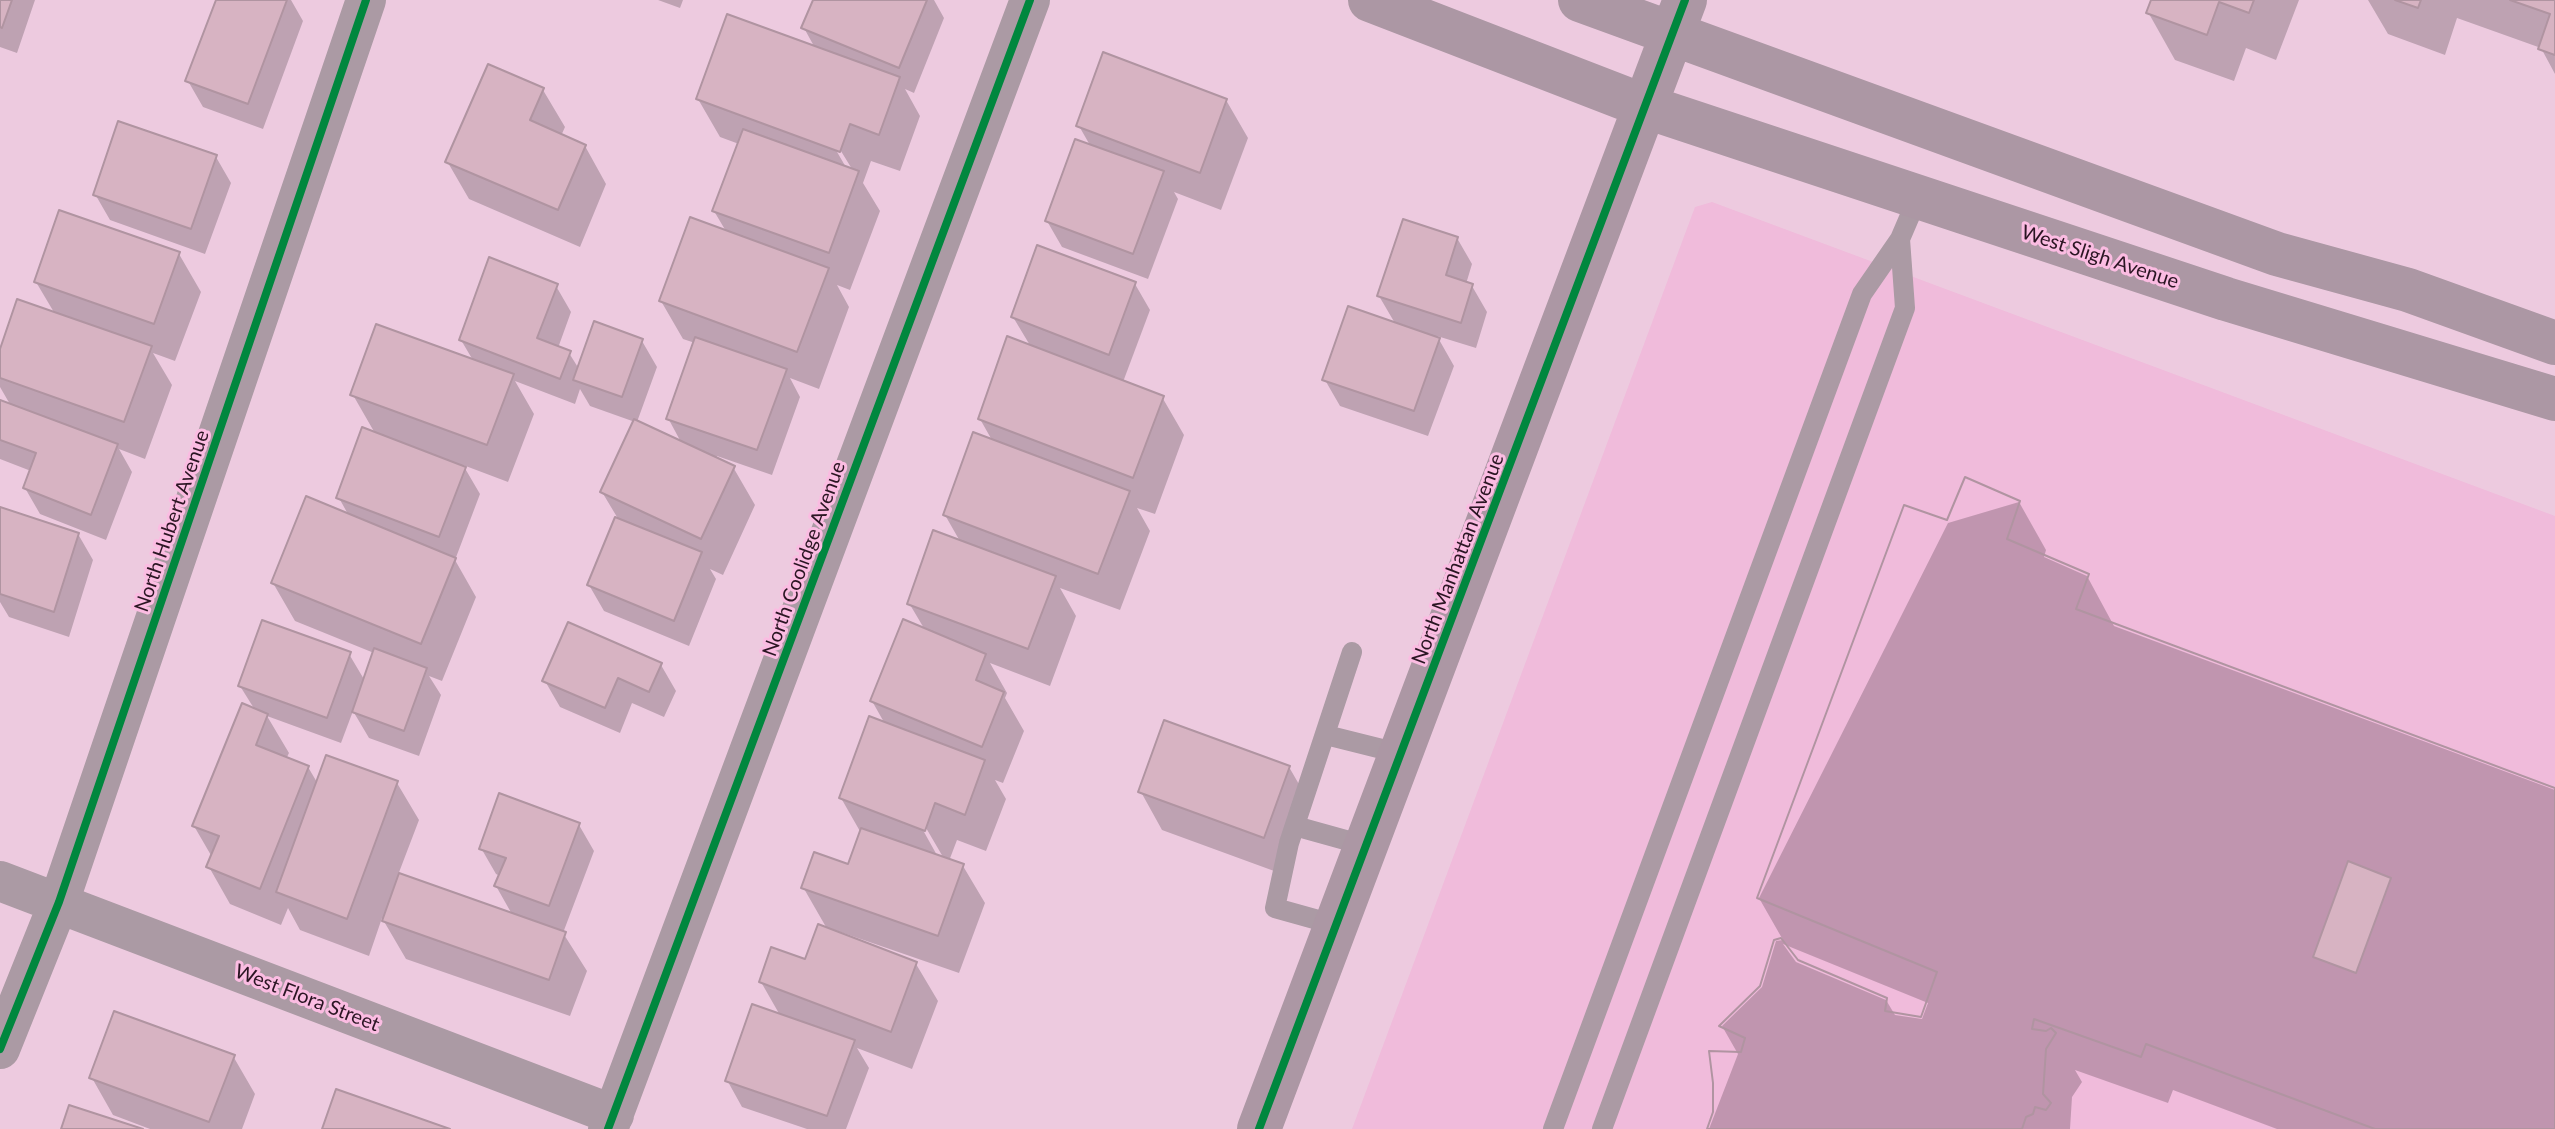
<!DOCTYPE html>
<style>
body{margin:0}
canvas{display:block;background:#edcadf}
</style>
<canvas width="2555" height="1129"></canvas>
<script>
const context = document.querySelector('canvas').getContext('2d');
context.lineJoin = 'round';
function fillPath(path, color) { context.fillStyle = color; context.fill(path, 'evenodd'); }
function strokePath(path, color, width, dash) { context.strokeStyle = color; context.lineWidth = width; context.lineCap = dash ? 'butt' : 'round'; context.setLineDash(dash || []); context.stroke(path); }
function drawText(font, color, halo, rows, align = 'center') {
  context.font = font + ' Lato,sans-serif'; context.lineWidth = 6; context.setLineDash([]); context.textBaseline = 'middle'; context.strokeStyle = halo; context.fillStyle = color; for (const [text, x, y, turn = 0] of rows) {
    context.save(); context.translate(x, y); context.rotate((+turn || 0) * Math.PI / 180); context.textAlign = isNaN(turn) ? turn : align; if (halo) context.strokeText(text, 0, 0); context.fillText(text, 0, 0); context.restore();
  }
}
const built = new Path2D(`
 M 1712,202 L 2555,516 L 2555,1129 L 1352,1129 L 1695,207 Z`);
const shadow = new Path2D(`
 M 0,0 L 35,0 L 17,53 L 0,47 Z
 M 218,0 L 291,0 L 303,21 L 263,129 L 203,107 L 188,81 Z
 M 658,0 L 683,0 L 680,8 Z
 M 815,0 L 934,0 L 944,18 L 914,93 L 905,89 L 920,116 L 900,171 L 871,161 L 863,183 L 880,211 L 850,290 L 837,285 L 849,307 L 819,389 L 790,378 L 800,397 L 772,475 L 717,456 L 716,459 L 733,467 L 755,505 L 723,575 L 710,569 L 716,579 L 689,646 L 604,611 L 589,585 L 617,517 L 602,492 L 635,422 L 590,406 L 580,389 L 575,404 L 515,381 L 534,414 L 508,482 L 463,465 L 480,494 L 455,560 L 476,597 L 442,681 L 429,676 L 441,695 L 419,756 L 369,738 L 353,711 L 341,743 L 267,716 L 289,753 L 286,759 L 308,767 L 318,784 L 397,783 L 419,820 L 398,875 L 513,916 L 496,886 L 500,876 L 496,874 L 481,848 L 579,825 L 594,851 L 563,933 L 587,971 L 570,1016 L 406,959 L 382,918 L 369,956 L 300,930 L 288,908 L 281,925 L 230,904 L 209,867 L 212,857 L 194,826 L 255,710 L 240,686 L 349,654 L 365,681 L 374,653 L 295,621 L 273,583 L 349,516 L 339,498 L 376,435 L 353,395 L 474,362 L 461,340 L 556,286 L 571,312 L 558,348 L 569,353 L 579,369 L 642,341 L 657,367 L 637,422 L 682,444 L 668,418 L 695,343 L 683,339 L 661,301 L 727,233 L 714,211 L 739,144 L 720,137 L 698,99 L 815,48 L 804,28 ZM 836,143 L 852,169 L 847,169 L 833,145 Z
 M 2150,0 L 2299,0 L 2276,60 L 2246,48 L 2234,81 L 2175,60 L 2148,12 L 2152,3 Z
 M 2368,0 L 2555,0 L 2555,74 L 2541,48 L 2457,18 L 2445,55 L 2388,34 Z
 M 543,90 L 565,127 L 561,136 L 585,146 L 606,184 L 580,247 L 469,199 L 447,161 Z
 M 1226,100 L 1248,138 L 1221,210 L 1174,192 L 1178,199 L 1148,279 L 1062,247 L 1047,221 L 1091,147 L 1079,126 Z
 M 216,157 L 231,183 L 205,254 L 110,220 L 95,194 Z
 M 1457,238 L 1472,264 L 1466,284 L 1472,286 L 1487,312 L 1476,348 L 1437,336 L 1454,366 L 1428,436 L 1340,406 L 1325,380 L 1396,325 L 1379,296 Z
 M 179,254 L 201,292 L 175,361 L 153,353 L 172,385 L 145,459 L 119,449 L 132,472 L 106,540 L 40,514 L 25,488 L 31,471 L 0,459 L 0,402 L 11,406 L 0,387 L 0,355 L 55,314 L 36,282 Z
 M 1135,284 L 1150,310 L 1123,382 L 1162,397 L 1184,435 L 1155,514 L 1137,508 L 1150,531 L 1120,610 L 1060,588 L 1076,616 L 1050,686 L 990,663 L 1007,693 L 1005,698 L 1024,731 L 1003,783 L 995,780 L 1006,799 L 986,851 L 957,840 L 949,861 L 963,866 L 985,903 L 959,973 L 826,927 L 803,887 L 849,867 L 861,833 L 841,798 L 885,724 L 872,701 L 925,630 L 909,603 L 961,543 L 945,515 L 993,442 L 980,419 L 1031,347 L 1013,317 ZM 922,821 L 943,857 L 938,857 L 919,823 Z
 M 2019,502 L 2046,550 L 2044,557 L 2087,576 L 2114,626 L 2555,790 L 2555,1129 L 2277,1129 L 2173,1090 L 2168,1103 L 2075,1070 L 2082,1082 L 2072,1097 L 2070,1129 L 1709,1129 L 1738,1054 L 1722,1026 L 1762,987 L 1776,941 L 1783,940 L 1759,898 L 1948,523 ZM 1783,944 L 1928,1003 L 1922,1019 L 1895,1015 L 1886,1000 L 1796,962 Z
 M 0,509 L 78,534 L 93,560 L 69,637 L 9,617 L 0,602 Z
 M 661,665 L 676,691 L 664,717 L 632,703 L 620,733 L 560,707 L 545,681 Z
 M 1289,767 L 1311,805 L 1285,875 L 1162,830 L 1141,792 Z
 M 806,962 L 916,964 L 938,1001 L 912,1069 L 857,1048 L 869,1068 L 846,1129 L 807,1129 L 742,1107 L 727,1080 L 781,1017 L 761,982 Z
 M 233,1056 L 255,1094 L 242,1129 L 150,1129 L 113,1115 L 92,1078 Z`);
const building = new Path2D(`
 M 0,0 L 12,0 L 2,28 L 0,27 Z
 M 216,0 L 287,0 L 248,104 L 185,81 Z
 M 813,0 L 927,0 L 899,68 L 801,28 Z
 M 2151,0 L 2254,0 L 2249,13 L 2219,2 L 2207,35 L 2146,13 Z
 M 2395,0 L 2421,0 L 2418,8 Z
 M 2510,0 L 2555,0 L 2555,55 L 2538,49 L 2550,14 Z
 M 727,14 L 900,77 L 879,135 L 850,124 L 840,152 L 696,99 Z
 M 1103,52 L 1227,99 L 1200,173 L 1076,126 Z
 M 488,64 L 544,88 L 530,120 L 586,145 L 558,210 L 445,162 Z
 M 118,121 L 217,155 L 191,229 L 93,195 Z
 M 743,129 L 859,171 L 829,253 L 712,211 Z
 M 1075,139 L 1164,171 L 1133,254 L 1045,221 Z
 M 59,210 L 180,252 L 154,324 L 34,282 Z
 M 690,217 L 829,268 L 797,352 L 659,301 Z
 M 1403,219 L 1458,237 L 1446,275 L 1473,284 L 1461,323 L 1377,296 Z
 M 1037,245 L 1136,282 L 1109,355 L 1011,317 Z
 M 489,257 L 558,284 L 537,338 L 571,351 L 560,379 L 459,340 Z
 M 17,299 L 152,346 L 124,422 L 0,378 L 0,349 Z
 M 1348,306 L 1440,338 L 1414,411 L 1322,380 Z
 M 594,321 L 643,339 L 622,397 L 573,380 Z
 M 376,324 L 514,374 L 487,445 L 350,395 Z
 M 1007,336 L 1164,396 L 1133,478 L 978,419 Z
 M 695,337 L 787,369 L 757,450 L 666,419 Z
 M 0,400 L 118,444 L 91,515 L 23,488 L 36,453 L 0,440 Z
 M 634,419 L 735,466 L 701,539 L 600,492 Z
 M 362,427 L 466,467 L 439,537 L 336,498 Z
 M 973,432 L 1130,491 L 1098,574 L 943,515 Z
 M 1965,477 L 2020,501 L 2007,539 L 2089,574 L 2076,609 L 2555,788 L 2555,1129 L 2375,1129 L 2146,1044 L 2141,1057 L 2034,1019 L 2032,1029 L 2046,1031 L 2051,1028 L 2056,1033 L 2046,1049 L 2043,1094 L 2051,1103 L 2046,1110 L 2035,1107 L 2033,1114 L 2026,1117 L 2022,1129 L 1707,1129 L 1713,1112 L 1713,1083 L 1709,1051 L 1741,1052 L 1745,1038 L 1719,1026 L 1760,986 L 1774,940 L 1781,938 L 1798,960 L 1887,998 L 1885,1011 L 1921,1017 L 1937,972 L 1757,898 L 1904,505 L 1947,520 ZM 2348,861 L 2391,878 L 2356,973 L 2313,957 Z
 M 1965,477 L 2020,501 L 2007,539 L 2089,574 L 2076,609 L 2555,788 L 2555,1129 L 2375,1129 L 2146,1044 L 2141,1057 L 2034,1019 L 2032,1029 L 2046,1031 L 2051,1028 L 2056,1033 L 2046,1049 L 2043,1094 L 2051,1103 L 2046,1110 L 2035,1107 L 2033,1114 L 2026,1117 L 2022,1129 L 1707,1129 L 1713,1112 L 1713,1083 L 1709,1051 L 1741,1052 L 1745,1038 L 1719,1026 L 1760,986 L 1774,940 L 1781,938 L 1798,960 L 1887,998 L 1885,1011 L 1921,1017 L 1937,972 L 1757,898 L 1904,505 L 1947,520 Z
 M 306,496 L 456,558 L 421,644 L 271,583 Z
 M 0,507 L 79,533 L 54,612 L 0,594 Z
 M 615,517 L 702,552 L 674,621 L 587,585 Z
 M 933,530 L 1056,576 L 1028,649 L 907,604 Z
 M 903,619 L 986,654 L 976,680 L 1004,692 L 982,747 L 870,701 Z
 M 262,620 L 351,652 L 327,718 L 238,686 Z
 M 568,622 L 662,663 L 649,692 L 618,678 L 605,708 L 542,681 Z
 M 374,648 L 427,668 L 404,731 L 352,712 Z
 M 242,703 L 268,714 L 256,745 L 309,766 L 260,889 L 206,867 L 219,836 L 192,826 Z
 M 869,716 L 985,760 L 965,815 L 935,803 L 925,831 L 839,798 Z
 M 1164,720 L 1290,766 L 1264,838 L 1138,792 Z
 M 326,755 L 398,781 L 347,919 L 276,892 Z
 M 499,793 L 580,823 L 549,906 L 494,886 L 506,858 L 479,849 Z
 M 861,828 L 964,864 L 938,936 L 801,888 L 814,852 L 848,864 Z
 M 399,873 L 566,932 L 549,980 L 382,921 Z
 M 818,924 L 917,962 L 891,1032 L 759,982 L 771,947 L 805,959 Z
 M 752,1004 L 855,1040 L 827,1116 L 725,1081 Z
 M 114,1011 L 235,1055 L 209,1122 L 89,1078 Z
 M 336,1089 L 450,1129 L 322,1129 Z
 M 69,1105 L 143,1129 L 61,1129 Z`);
const lane = new Path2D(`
 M 1326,735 L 1402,754
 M 1295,826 L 1367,846
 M 1336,925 L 1275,908 L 1289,843 L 1352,652
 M 1553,1129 L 1862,294 L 1900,239 L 1918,197
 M 1602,1129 L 1905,308 L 1900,239`);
const street = new Path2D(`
 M 0,881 L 614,1115
 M 0,1049 L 59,902 L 366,0
 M 608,1129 L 1030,0`);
const secondary = new Path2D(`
 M 1370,0 L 1647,107 L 2226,299 L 2555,399
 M 1580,0 L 2277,254 L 2408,290 L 2555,343
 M 1259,1129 L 1685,0`);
const cycleway = new Path2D(`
 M 0,1049 L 59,902 L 366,0
 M 608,1129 L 1030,0
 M 1259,1129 L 1685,0`);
const streetNames = [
 ["West Sligh Avenue",2100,257,18],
 ["North Hubert Avenue",172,521,-71],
 ["North Coolidge Avenue",804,559,-70],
 ["North Manhattan Avenue",1458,559,-69],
 ["West Flora Street",307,998,21]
];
fillPath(built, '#f0bbdb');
fillPath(shadow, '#0003');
fillPath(building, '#d7b3c2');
strokePath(building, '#b094a1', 2);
strokePath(lane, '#ab9aa4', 20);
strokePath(street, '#ab9aa4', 40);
strokePath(secondary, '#ac97a4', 44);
strokePath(cycleway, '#00873e', 8);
drawText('20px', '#2b1523', '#fbbce2', streetNames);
</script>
